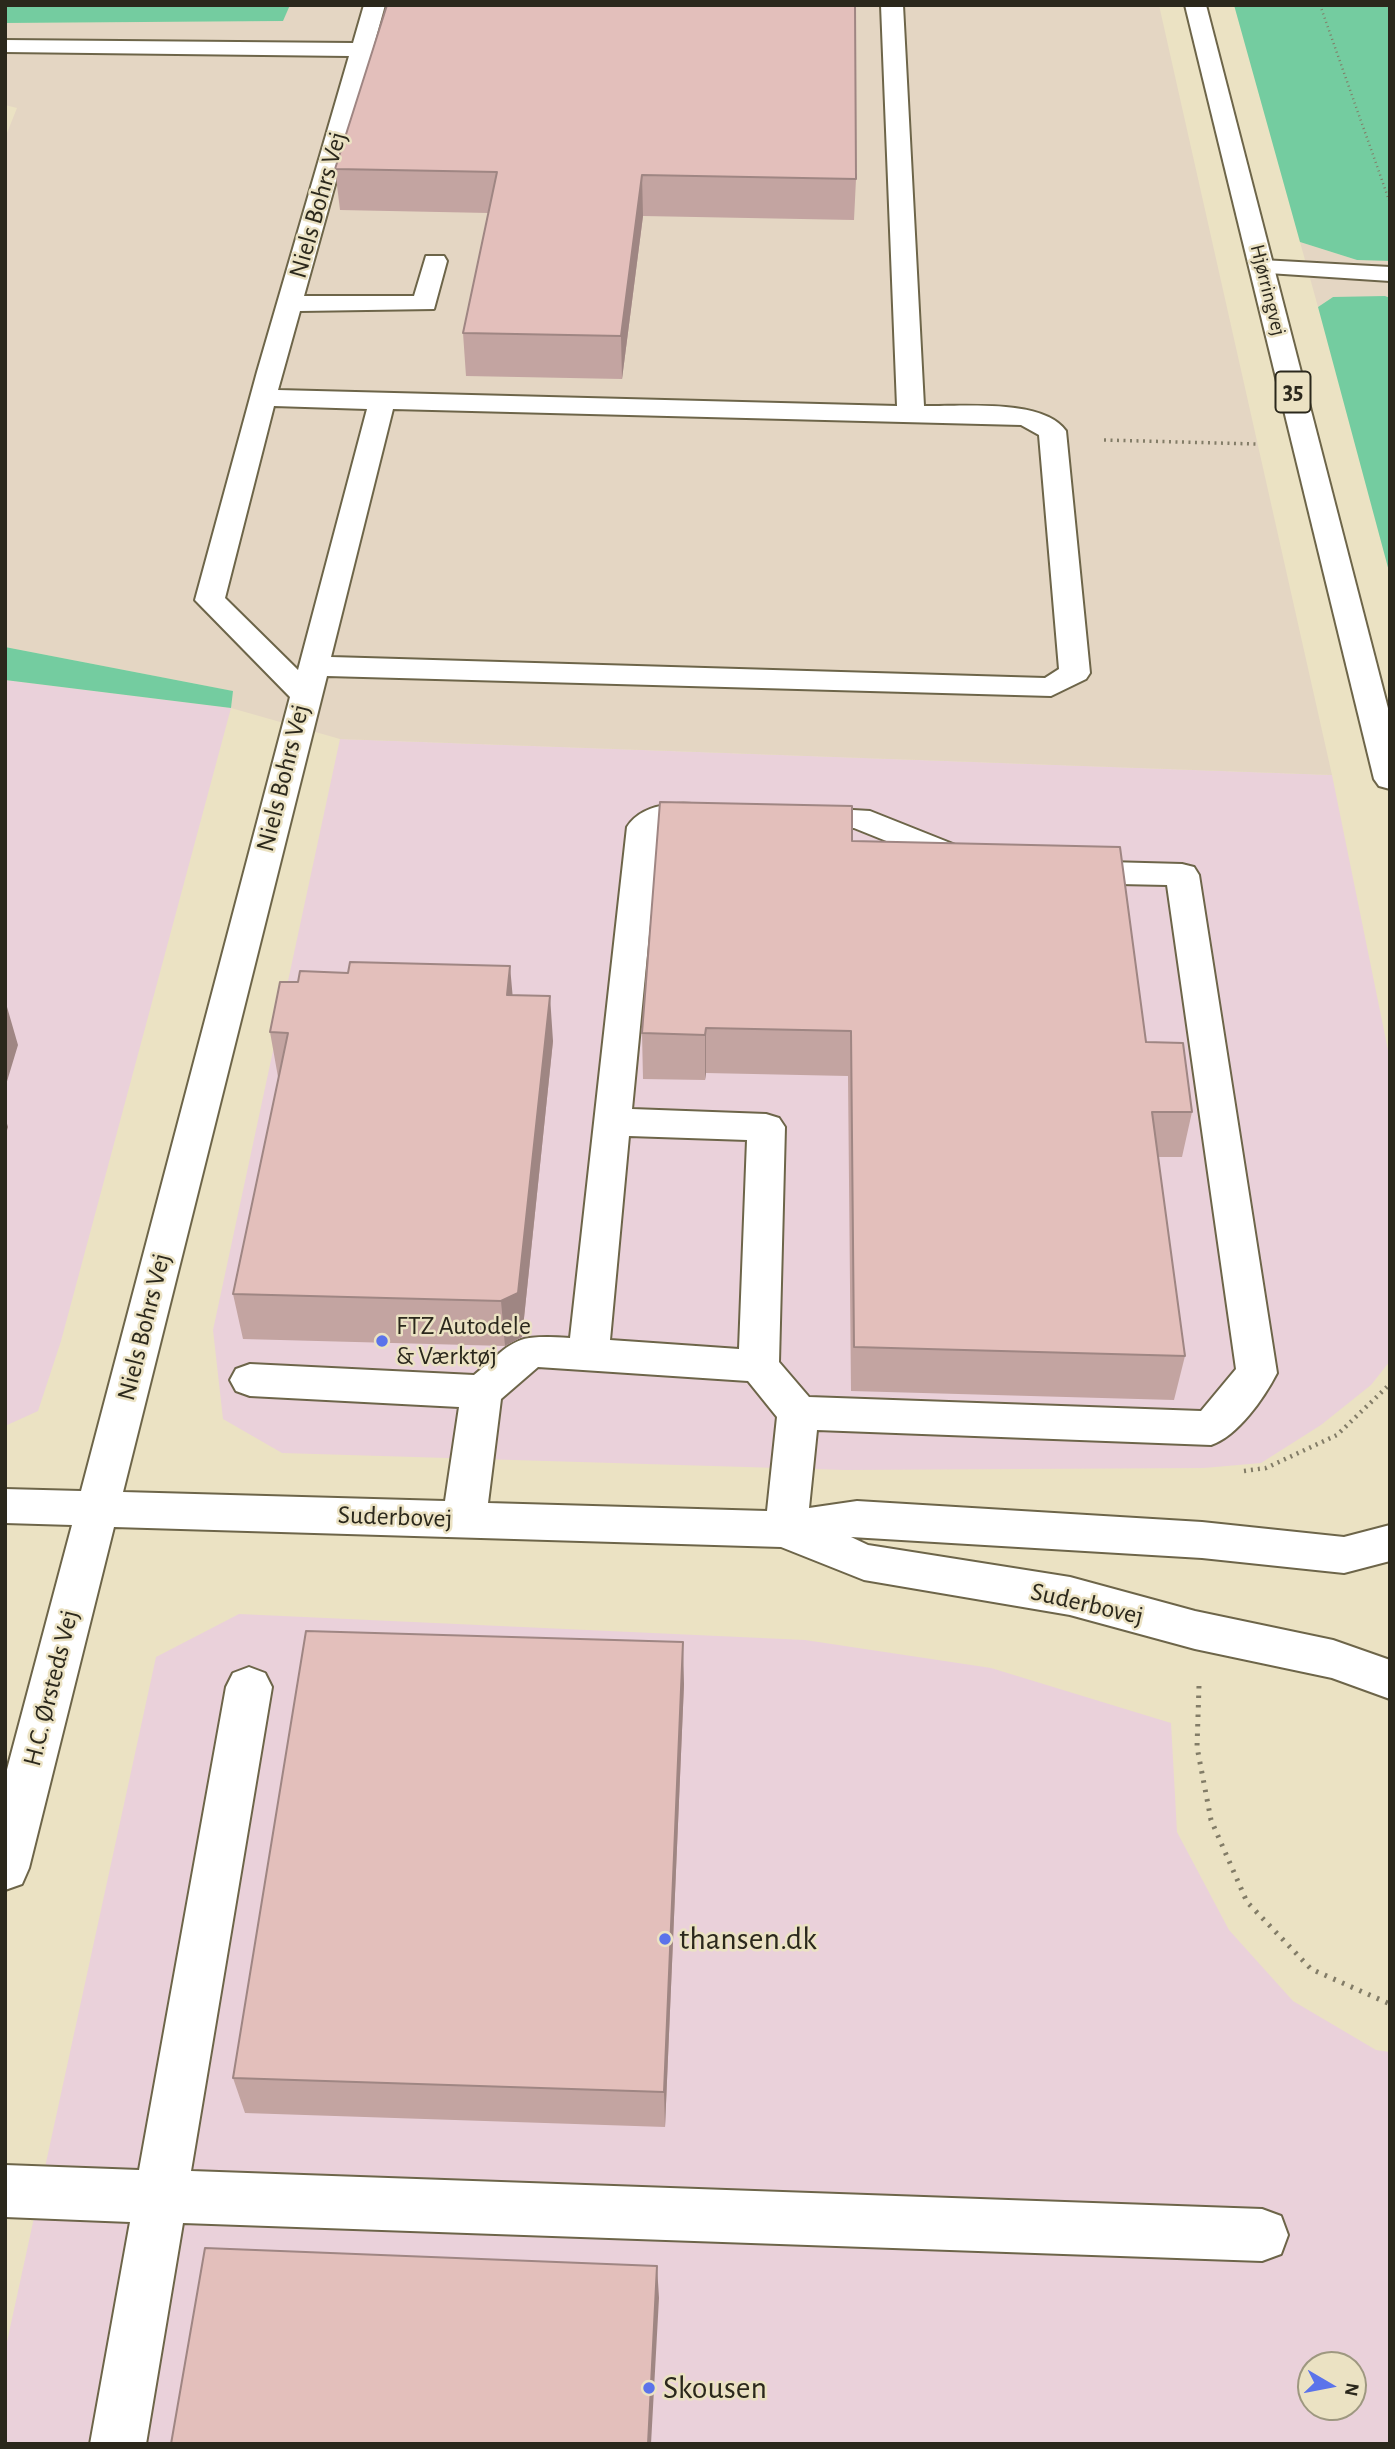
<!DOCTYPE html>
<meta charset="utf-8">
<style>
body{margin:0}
#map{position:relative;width:1395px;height:2449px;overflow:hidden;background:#ebe2c3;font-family:"Alegreya Sans",sans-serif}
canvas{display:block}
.frame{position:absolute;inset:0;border:7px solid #2b281c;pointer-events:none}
.north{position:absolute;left:1297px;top:2351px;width:70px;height:70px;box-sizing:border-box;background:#ebe2c3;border:2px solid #9e9880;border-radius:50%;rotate:100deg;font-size:19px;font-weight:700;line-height:28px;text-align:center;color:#2b281c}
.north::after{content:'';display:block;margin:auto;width:24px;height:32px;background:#5b73ea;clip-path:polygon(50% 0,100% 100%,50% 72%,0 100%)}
</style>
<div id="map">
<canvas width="1395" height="2449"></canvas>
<div class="frame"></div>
<div class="north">N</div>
</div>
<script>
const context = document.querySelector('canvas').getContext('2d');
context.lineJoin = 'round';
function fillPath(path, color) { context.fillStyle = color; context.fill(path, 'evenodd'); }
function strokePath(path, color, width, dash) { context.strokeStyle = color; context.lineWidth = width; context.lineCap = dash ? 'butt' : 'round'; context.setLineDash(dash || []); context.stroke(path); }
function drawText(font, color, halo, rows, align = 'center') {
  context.font = font + ' "Alegreya Sans",sans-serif'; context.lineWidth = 5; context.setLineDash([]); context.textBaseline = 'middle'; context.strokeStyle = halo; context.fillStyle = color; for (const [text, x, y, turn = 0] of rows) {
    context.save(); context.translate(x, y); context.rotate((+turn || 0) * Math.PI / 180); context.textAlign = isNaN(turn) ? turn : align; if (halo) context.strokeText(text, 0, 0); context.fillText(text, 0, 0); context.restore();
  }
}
const commercial = new Path2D(`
 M 5,680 L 231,708 L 61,1341 L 38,1411 L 5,1426 Z
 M 340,739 L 1332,775 L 1390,1060 L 1390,1361 L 1371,1385 L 1321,1425 L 1261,1463 L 1204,1468 L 845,1470 L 282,1453 L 223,1419 L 213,1330 Z
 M 239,1614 L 805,1640 L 991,1668 L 1171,1723 L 1177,1832 L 1229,1930 L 1293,2001 L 1376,2050 L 1390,2052 L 1390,2444 L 5,2444 L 5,2351 L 156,1657 ZM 1311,2365 L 1353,2365 L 1353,2407 L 1311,2407 Z`);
const industrial = new Path2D(`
 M 290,5 L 1159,5 L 1332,775 L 340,739 L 231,708 L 232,691 L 5,647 L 5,138 L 17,108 L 5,105 L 5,23 L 282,21 Z
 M 1300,242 L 1357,260 L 1390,261 L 1390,298 L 1333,297 L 1318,307 Z`);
const green = new Path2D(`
 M 5,5 L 290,5 L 283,21 L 5,23 Z
 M 1234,5 L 1390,5 L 1390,261 L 1357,260 L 1300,242 Z
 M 1385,296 L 1390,298 L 1390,575 L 1318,307 L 1333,297 Z
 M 5,647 L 233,691 L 231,708 L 5,680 Z`);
const pathFar3 = new Path2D(`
 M 1320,5 L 1390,203`);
const pathFar2 = new Path2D(`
 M 1104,440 L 1256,444`);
const pathFar1 = new Path2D(`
 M 1244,1471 L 1266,1468 L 1337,1435 L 1390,1384`);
const path = new Path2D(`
 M 1199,1686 L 1197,1747 L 1211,1820 L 1247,1902 L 1311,1969 L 1390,2004`);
const minor = new Path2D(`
 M 364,5 L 385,5 L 304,296 L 414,296 L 426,256 L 444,256 L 447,261 L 434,309 L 300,311 L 278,390 L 897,406 L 881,5 L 903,5 L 924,406 C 960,407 1043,398 1066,431 L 1090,673 L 1086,679 L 1051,696 L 327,676 L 123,1492 L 445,1501 L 459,1407 L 250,1396 L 236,1391 L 230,1380 L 236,1369 L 250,1364 L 474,1375 C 516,1340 512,1334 570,1338 L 627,827 C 645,799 691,801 721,809 L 725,816 L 721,823 C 700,829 677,821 659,832 L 632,1109 L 766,1114 L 779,1118 L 785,1127 L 779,1362 L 809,1397 L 1201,1411 L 1236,1369 L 1167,885 L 1071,883 L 1059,880 L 1054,872 L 1059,864 L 1071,861 L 1182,864 L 1194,867 L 1199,875 L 1277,1373 C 1264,1398 1238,1436 1211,1445 L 817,1430 L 809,1508 L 857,1501 L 1202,1522 L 1344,1537 L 1390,1525 L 1390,1561 L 1344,1573 L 1202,1558 L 851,1537 L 868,1545 L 1070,1577 L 1195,1611 L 1333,1640 L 1390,1660 L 1390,1699 L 1332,1678 L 1195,1649 L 1070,1615 L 864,1580 L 781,1547 L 114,1527 L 29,1868 L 22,1884 L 5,1890 L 5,1777 L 72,1525 L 5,1523 L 5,1489 L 81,1491 L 290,697 L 195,600 L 257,372 L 349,56 L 5,52 L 5,40 L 353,43 ZM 274,406 L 367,409 L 298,670 L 225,598 ZM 393,409 L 1021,425 L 1039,435 L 1059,669 L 1045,678 L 331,657 ZM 629,1136 L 747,1140 L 739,1349 L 610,1340 ZM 538,1367 L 748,1381 L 777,1417 L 767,1511 L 488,1503 L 501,1399 Z
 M 1262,260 L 1390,267 L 1390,281 L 1253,272 L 1250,267 L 1253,262 Z
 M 801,807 L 870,811 L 978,854 L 983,862 L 978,870 L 966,873 L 854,828 L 789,824 L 785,817 L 789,810 Z
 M 249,1667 L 265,1673 L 272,1687 L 191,2171 L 1262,2209 L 1281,2216 L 1288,2235 L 1281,2254 L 1262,2261 L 183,2223 L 146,2444 L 90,2444 L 130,2222 L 5,2217 L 5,2165 L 139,2170 L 226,1687 L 233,1673 Z`);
const major = new Path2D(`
 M 1185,5 L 1206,5 L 1390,716 L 1390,789 L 1379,786 L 1374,779 Z`);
const wall = new Path2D(`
 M 335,169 L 856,179 L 854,220 L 643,216 L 622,379 L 466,376 L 463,333 L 489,213 L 340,210 Z
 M 852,841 L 1146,1042 L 1192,1112 L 1182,1157 L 1158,1157 L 1185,1356 L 1174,1400 L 851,1391 L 848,1076 L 706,1073 L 705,1080 L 643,1079 L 642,1033 Z
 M 513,995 L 553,1041 L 522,1337 L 505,1346 L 243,1339 L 233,1294 L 279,1078 L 278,1077 L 270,1032 Z
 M 684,1684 L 665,2127 L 245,2113 L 233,2078 Z`);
const shadedWall = new Path2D(`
 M 642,175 L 643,216 L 622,379 L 621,336 Z
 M 510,966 L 514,1011 L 507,995 Z
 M 550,996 L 553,1041 L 522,1337 L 505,1346 L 501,1301 Z
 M 5,1000 L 18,1045 L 5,1088 Z
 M 706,1028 L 706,1073 L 705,1080 L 705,1035 Z
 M 5,1117 L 8,1127 L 5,1137 Z
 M 683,1642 L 684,1684 L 665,2127 L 664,2092 Z
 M 657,2266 L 659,2298 L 651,2444 L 648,2444 Z`);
const building = new Path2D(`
 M 387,5 L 855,5 L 856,179 L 642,175 L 621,336 L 463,333 L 497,172 L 335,169 Z
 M 660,802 L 852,806 L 852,841 L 1120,847 L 1146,1042 L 1183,1043 L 1192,1112 L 1152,1112 L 1185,1356 L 854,1347 L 851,1031 L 706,1028 L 705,1035 L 642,1033 Z
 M 350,962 L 510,966 L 507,995 L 550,996 L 518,1293 L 501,1301 L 233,1294 L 288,1033 L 270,1032 L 280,982 L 298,982 L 300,971 L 348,973 Z
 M 306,1631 L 683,1642 L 664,2092 L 233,2078 Z
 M 205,2248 L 657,2266 L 648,2444 L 171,2444 Z`);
const markers = [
 [382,1341,7,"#5b73ea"],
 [665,1939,7,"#5b73ea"],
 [649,2388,7,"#5b73ea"]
];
const farStreetnames = [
 ["Hjørringvej",1268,290,76]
];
const shields = [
 [1293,392,35]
];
const shieldNames = [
 ["35",1293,392]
];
const streetNames = [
 ["Niels Bohrs Vej",318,205,-74],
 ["Niels Bohrs Vej",283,778,-76],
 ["Niels Bohrs Vej",144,1327,-76],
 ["Suderbovej",395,1517,2],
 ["Suderbovej",1087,1604,13],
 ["H.C. Ørsteds Vej",51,1688,-76]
];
const poiNames = [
 ["FTZ Autodele",396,1326],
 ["& Værktøj",396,1356]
];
const nearPoinames = [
 ["thansen.dk",679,1939],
 ["Skousen",663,2388]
];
fillPath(commercial, '#ead1da');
fillPath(industrial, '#e4d6c3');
fillPath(green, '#74cca0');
strokePath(minor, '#6d6549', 4);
strokePath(major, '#6d6549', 4);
strokePath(pathFar3, '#827c67', 2.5, [1, 3.5]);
strokePath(pathFar2, '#827c67', 3.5, [2, 4.5]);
strokePath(pathFar1, '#827c67', 4.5, [2, 5]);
strokePath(path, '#827c67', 5, [2.5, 7]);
fillPath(minor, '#fff');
fillPath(major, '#fff');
fillPath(wall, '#c3a4a1');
fillPath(shadedWall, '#9f8683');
fillPath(building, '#e3bfbb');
strokePath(building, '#9f8683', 2);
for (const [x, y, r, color] of markers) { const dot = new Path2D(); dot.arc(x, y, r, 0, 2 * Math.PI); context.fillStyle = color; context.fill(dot); strokePath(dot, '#ebe2c3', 2.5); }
drawText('21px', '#2b281c', '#ebe2c3', farStreetnames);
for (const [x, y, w] of shields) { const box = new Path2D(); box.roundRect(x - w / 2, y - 20.5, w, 41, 5); context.fillStyle = '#ebe2c3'; context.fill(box); strokePath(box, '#2b281c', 2); }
drawText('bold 24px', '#2b281c', null, shieldNames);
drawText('26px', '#2b281c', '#ebe2c3', streetNames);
drawText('26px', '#2b281c', '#ebe2c3', poiNames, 'left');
drawText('32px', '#2b281c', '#ebe2c3', nearPoinames, 'left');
</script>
